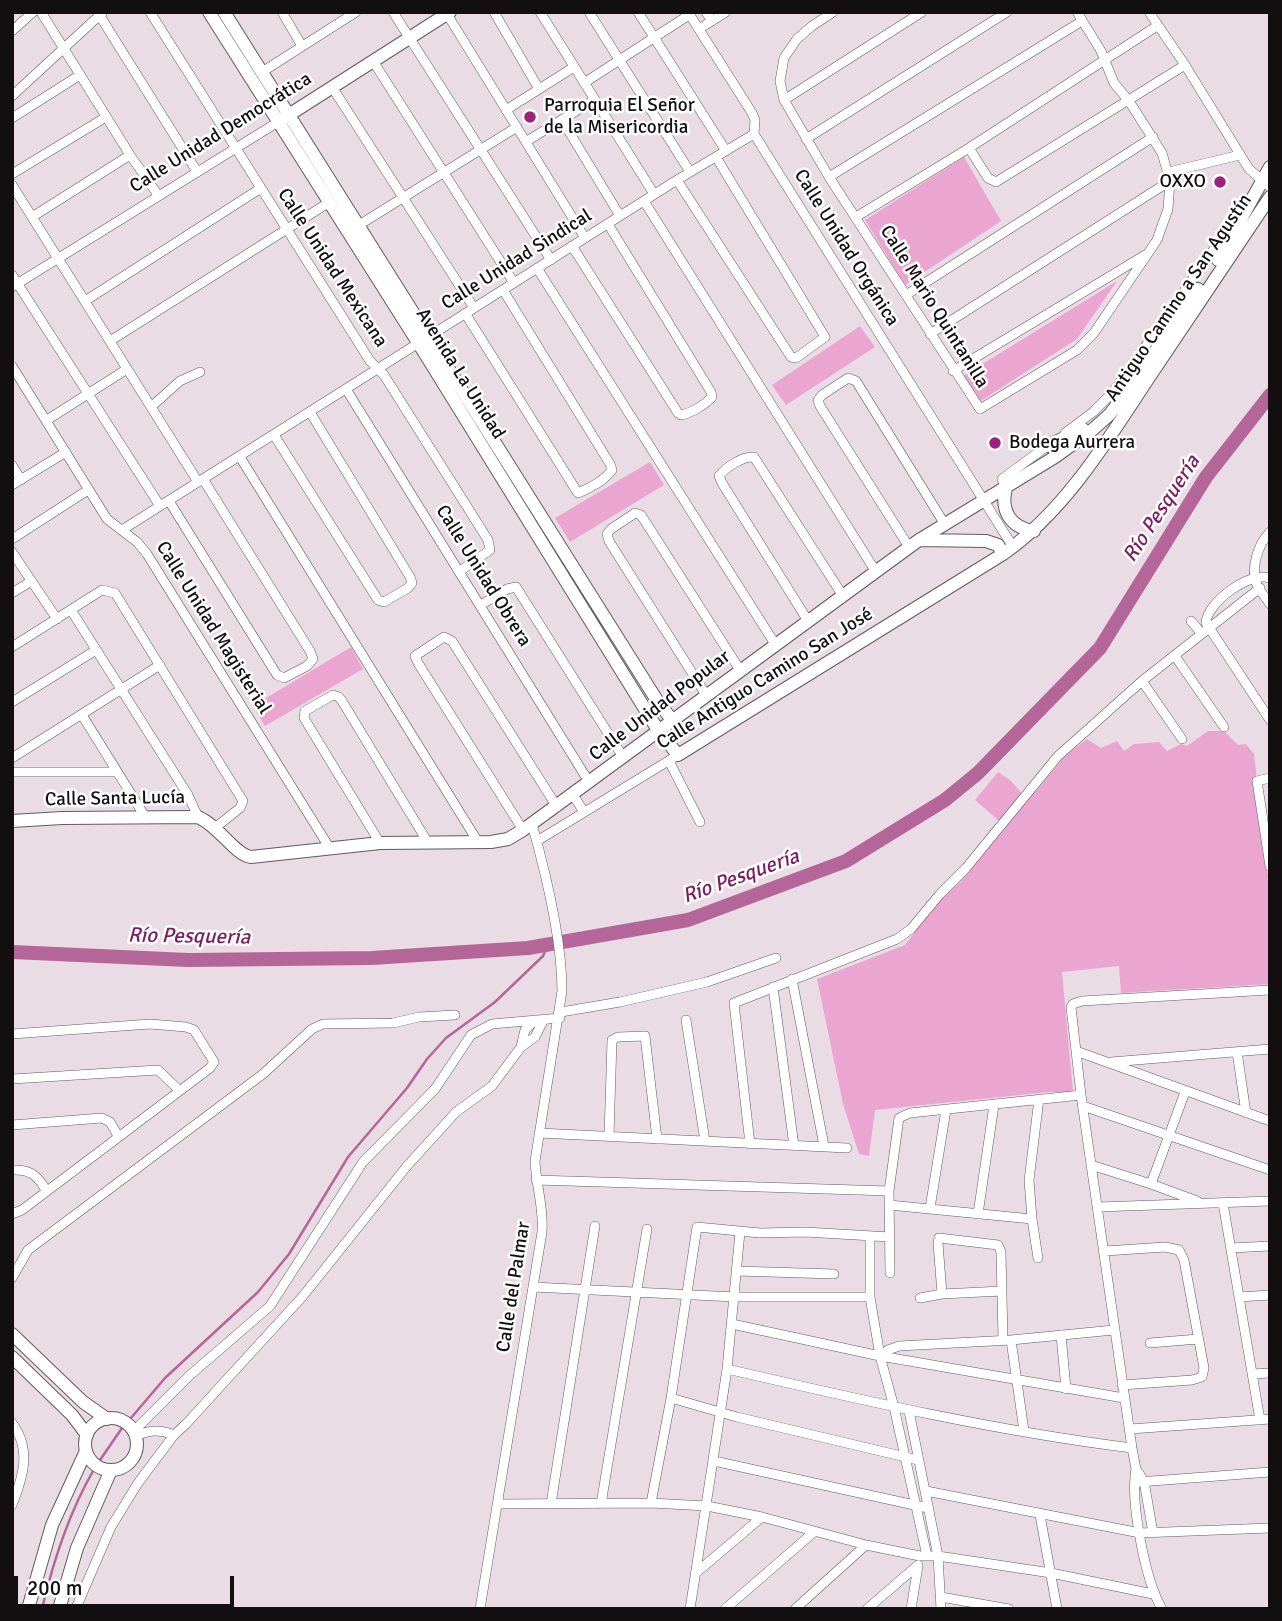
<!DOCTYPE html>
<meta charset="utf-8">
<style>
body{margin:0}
#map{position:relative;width:1282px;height:1621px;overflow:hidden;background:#eadce4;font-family:Signika,sans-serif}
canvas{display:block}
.frame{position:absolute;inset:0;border:14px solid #130f11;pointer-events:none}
.scale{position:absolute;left:14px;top:1576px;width:220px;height:32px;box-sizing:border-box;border:4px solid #130f11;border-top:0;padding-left:9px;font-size:21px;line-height:24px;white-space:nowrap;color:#130f11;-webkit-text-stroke:5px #fff;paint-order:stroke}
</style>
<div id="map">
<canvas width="1282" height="1621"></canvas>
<div class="frame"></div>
<div class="scale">200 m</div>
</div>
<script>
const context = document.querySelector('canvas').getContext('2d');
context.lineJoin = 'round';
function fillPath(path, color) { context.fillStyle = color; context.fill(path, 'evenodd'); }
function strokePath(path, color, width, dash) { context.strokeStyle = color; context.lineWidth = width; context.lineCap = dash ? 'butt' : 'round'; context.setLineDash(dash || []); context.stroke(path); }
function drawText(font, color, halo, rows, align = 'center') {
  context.font = font + ' Signika,sans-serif'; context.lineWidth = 5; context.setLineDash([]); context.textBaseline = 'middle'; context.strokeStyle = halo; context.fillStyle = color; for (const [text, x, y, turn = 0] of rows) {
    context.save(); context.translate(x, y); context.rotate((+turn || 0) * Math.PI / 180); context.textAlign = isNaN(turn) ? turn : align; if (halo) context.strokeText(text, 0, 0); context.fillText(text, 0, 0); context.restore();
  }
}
const green = new Path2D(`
 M 964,157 L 1001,221 L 905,285 L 865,220 Z
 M 1117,281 L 1077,339 L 979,402 L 963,376 Z
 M 860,326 L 875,347 L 786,405 L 772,385 Z
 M 650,462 L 664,485 L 570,542 L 555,518 Z
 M 351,647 L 363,669 L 265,726 L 253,706 Z
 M 1208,731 L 1224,731 L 1238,745 L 1246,744 L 1254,754 L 1270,894 L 1270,984 L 1121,993 L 1119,966 L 1062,972 L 1073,1092 L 1049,1092 L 875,1110 L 869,1156 L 859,1154 L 843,1104 L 817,979 L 905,945 L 936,904 L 961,881 L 1006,827 L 975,800 L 998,772 L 1010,780 L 1027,799 L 1038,789 L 1065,756 L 1087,739 L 1101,748 L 1117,741 L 1124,751 L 1134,744 L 1159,742 L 1167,751 L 1181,744 L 1187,746 Z`);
const stream = new Path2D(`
 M 131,1418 L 165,1378 L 258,1292 L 289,1254 L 348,1157 L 407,1088 L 427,1059 L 446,1038 L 495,1002 L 543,956 L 548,944
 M 100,1460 L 122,1428
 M 42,1609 C 53,1562 69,1513 93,1471`);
const river = new Path2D(`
 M 12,952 L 188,960 L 372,958 L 528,948 L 688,920 L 846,861 L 945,800 L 978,773 L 1100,648 L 1206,477 L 1270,395`);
const street = new Path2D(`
 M 41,12 L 130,155 L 158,195
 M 150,12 L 370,361 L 384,375 L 488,540 L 490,550 L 460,571
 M 282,12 L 302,46
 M 393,12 L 551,260
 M 494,12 L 539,89
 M 540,12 L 654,194
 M 589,12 L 690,172
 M 638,12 L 726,151
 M 688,12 L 752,113 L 755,120 L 754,134 L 1013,547
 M 706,12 L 712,21
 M 833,12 L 812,26 L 797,39 L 784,58 L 780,81 L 784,100 L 829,177 L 980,409 L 1077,350 L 1094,333 L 1157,240 L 1168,209 L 1170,181 L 1162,153 L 1129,101 L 1114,83 L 1101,51 L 1077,12
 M 1149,12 L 1185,65 L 1249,169 L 1270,187
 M 447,14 L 585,238
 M 100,16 L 196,170
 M 699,29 L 726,12
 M 12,31 L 33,12
 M 373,61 L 514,283
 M 262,72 L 356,12
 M 584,83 L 689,15
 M 332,87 L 474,308
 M 12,96 L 102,13
 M 784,100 L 922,12
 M 506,110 L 574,67
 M 12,118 L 80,75
 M 562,120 L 620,216
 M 806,139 L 1007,12
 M 527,141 L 594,100
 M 969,148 L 988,178 L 996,182 L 1185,65
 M 1169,172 L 1240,155
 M 12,174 L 106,117
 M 829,177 L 1082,21
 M 677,180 L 791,357 L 796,358 L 825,337 L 716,157
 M 12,185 L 198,482
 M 644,201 L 876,572
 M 32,217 L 130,155
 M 856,217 L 969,148 L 1157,26
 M 359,225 L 517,127
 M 572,246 L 678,413 L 681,415 C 691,413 705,405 712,397 L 711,392 L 608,224
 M 537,268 L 775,644
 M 12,275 L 160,506
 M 12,287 L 278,122
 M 906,295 L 1153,137
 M 85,301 L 261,188
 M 465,313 L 576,490 L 578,493 C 590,488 604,481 612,470 L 610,464 L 503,290
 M 930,334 L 1170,181
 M 110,341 L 328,203
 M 12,366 L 107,519 L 137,542 L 147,554 L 329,847
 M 953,371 L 1145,255
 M 346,389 L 589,782
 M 151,407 L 180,381 L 200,372
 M 47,420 L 127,369
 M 1065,433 L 1093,412 L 1113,392 L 1238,215
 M 274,435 L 378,600 L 384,602 L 408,588 L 412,583 L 410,577 L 310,412
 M 240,457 L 478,842
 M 12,465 L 21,480
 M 12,485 L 66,452
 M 1006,488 L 1002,479 L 1051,443
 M 169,501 L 277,675 L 284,678 L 307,666 L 313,659 L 310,651 L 203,479
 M 122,530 L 677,180 L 754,134
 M 1270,532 C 1258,544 1250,569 1257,585 C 1260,591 1266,598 1270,604
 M 12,539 L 88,490
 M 909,547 L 820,406 L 818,400 L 822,395 L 848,378 L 856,381 L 944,523
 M 12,552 L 57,619
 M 1270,578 C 1250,571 1207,602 1206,623 L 1270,720
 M 12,593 L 30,582
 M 481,605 L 507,589 L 516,587 L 623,757
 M 71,610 L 188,795 L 198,817
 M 808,621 L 722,483 L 719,476 C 726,467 743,456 754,457 L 843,596
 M 1191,621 L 1201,633
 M 12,647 L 102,590 L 115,593 L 243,801 L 240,808 L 216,827
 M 1175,656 L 1224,727
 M 1142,681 L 1182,739
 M 706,695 L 609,541 L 607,534 L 611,529 L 635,513 L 641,515 L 740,670
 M 12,702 L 96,650
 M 82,715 L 146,818
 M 12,758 L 160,665
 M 669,761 L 700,822
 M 12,772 L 117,772
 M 1270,778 L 1257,781 L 1270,866
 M 573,795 L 584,812
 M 523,830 L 418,663 L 415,656 L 444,637 L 452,641 L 557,807
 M 537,841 L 678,755
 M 380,843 L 304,718 L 305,711 L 333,695 L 339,697 L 342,701 L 427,841
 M 792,979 L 824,1146
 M 773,987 L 794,1146
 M 561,1012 L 620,1002 L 707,982 L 776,958
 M 686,1020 L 705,1141
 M 12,1034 L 150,1024 L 186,1027 L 194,1030 L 214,1062 L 210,1068 L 22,1210 L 12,1214
 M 521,1047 L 525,1030 L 535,1020
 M 1076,1051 L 1270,1121
 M 1237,1052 L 1246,1113
 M 1111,1062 L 1270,1049
 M 12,1079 L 158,1070 L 179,1090
 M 1083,1106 L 1270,1170
 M 12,1125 L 102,1118 L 110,1122 L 118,1136
 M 539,1133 L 847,1148
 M 609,1136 L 612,1040 L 618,1037 L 645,1036 L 657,1139
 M 750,1144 L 734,1003 L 897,939 L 911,929 L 940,894 L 966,868 L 1058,756 L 1142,681 L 1260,588
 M 1091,1165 L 1151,1184 L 1197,1201
 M 12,1170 C 30,1169 37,1175 46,1190
 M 536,1180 L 889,1191
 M 1151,1184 L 1185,1092
 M 1223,1203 L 1260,1420
 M 889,1205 L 1032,1219
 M 1098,1207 L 1270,1201
 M 930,1208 L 946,1110
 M 978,1214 L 994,1105
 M 870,1236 L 870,1297 L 880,1356 L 894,1407 L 927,1556
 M 1231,1248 L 1270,1246
 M 1105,1251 L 1165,1247 L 1179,1250 L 1184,1260 L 1204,1368 L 1202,1377 L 1192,1380 L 1122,1385
 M 1038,1258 L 1032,1219 L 1029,1180 L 1039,1099
 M 737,1271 L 834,1274
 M 890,1273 L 889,1191 L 899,1118 L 910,1113 L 1081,1095
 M 12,1278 L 28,1250 L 263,1074 L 312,1029 L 323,1024 L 393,1023 L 419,1017 L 455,1015
 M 533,1287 L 735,1297 L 870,1297
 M 942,1294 L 938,1243 L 939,1238 L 998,1245 L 1001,1252 L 1003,1340
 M 1239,1297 L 1270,1295
 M 920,1298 L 942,1294 L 1002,1291
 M 732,1324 L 880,1356 L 1124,1398
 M 1061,1335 L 1066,1389
 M 1011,1340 L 1024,1431
 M 1150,1343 L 1198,1339
 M 880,1356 L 888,1350 L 899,1346 L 1011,1340 L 1114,1330
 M 727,1369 C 861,1400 995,1431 1132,1448
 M 1252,1374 L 1270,1373
 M 671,1398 L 737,1417 L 918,1460
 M 909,1411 L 938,1556 L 941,1609
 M 12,1423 C 32,1450 23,1477 12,1505
 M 1130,1429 L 1270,1419
 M 134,1431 L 189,1376 L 270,1306 L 363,1162 L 435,1089 L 471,1035 L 492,1024 L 560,1018
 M 136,1436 C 148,1430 161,1429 174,1435 L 186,1424 L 303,1296 L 407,1166 L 456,1112 L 492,1086 L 521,1047 L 535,1037 L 544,1019
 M 714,1461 L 928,1508
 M 1136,1469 C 1130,1501 1145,1580 1162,1609
 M 1139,1482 L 1270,1472
 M 926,1491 L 1140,1533 L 1270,1528
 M 651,1503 L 671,1398 L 697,1227 L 760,1233 L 805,1232 L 890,1237
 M 497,1504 L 651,1503 L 707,1506 L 762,1517 L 866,1545 L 920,1556 L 938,1556 L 1051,1573 L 1153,1594
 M 551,1504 L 595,1226
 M 601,1504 L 647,1229
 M 1040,1515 L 1057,1609
 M 1153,1533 L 1144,1481 L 1136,1469 L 1132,1448 L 1081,1095 L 1071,1007 L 1073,1004 L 1082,1001 L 1270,990
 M 697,1572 L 762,1517
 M 941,1597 L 1009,1609
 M 76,1608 L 111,1527 L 138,1483 L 174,1435
 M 480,1609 L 542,1232 C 544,1208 536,1185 535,1161 L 562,991 C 562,940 546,874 532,824
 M 690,1609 L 727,1369 L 740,1232
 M 725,1609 L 814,1532
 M 795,1609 L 866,1545
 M 867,1609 L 918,1565
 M 911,1609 L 918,1566`);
const secondary = new Path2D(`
 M 209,12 L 419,344 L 658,730 L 678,755 L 1003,554 C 1065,511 1107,441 1148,379 C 1189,318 1229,258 1270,197
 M 224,12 L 658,702 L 672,720
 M 284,118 L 450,12
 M 1218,260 L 1270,167
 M 1047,446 L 1083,429
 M 1006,488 C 1000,511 1011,528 1034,531
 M 919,540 L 986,541 L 998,545 L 1003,554
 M 12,821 L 62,818 L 198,817 C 219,826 235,855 251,857 L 380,843 L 491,842 L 508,839 L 523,830 L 919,540 L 1055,457 L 1091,431 L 1109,415 L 1129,390 L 1198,289
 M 12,1334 L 83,1402 L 107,1419
 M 12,1357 L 72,1415 L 87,1435
 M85 1444a26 26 0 1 1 52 0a26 26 0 1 1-52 0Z
 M 28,1609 L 52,1525 L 86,1451
 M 59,1609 L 77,1548 L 111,1470`);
const markers = [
 [530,117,7,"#9c227b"],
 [1220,182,7,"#9c227b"],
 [995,443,7,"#9c227b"]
];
const poiNames = [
 ["Parroquia El Señor",544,106],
 ["de la Misericordia",544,128],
 ["OXXO",1206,182,"right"],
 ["Bodega Aurrera",1009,443]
];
const streetNames = [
 ["Calle Unidad Democrática",221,133,-32],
 ["Calle Unidad Orgánica",846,248,58],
 ["Calle Unidad Sindical",517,260,-32],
 ["Calle Unidad Mexicana",332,268,57],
 ["Antiguo Camino a San Agustín",1179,298,-56],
 ["Calle Mario Quintanilla",934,307,58],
 ["Avenida La Unidad",460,374,58],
 ["Calle Unidad Obrera",483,576,58],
 ["Calle Unidad Magisterial",213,628,58],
 ["Calle Antiguo Camino San José",765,679,-32],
 ["Calle Unidad Popular",660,706,-37],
 ["Calle Santa Lucía",115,799,-1],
 ["Calle del Palmar",514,1287,-81]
];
const waterNames = [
 ["Río Pesquería",1162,509,-57],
 ["Río Pesquería",741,877,-20],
 ["Río Pesquería",189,937,1]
];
fillPath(green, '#eba5d1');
strokePath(stream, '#b46699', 2.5);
strokePath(river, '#b46699', 14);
strokePath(street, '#645960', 10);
strokePath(secondary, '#645960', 14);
strokePath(street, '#fff', 9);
strokePath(secondary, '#fff', 12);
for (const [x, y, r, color] of markers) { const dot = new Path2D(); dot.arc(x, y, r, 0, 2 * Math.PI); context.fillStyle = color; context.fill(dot); strokePath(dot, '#fff', 2.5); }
drawText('19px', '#130f11', '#fff', poiNames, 'left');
drawText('19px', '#130f11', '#fff', streetNames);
drawText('italic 21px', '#7c1d62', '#fff', waterNames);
</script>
